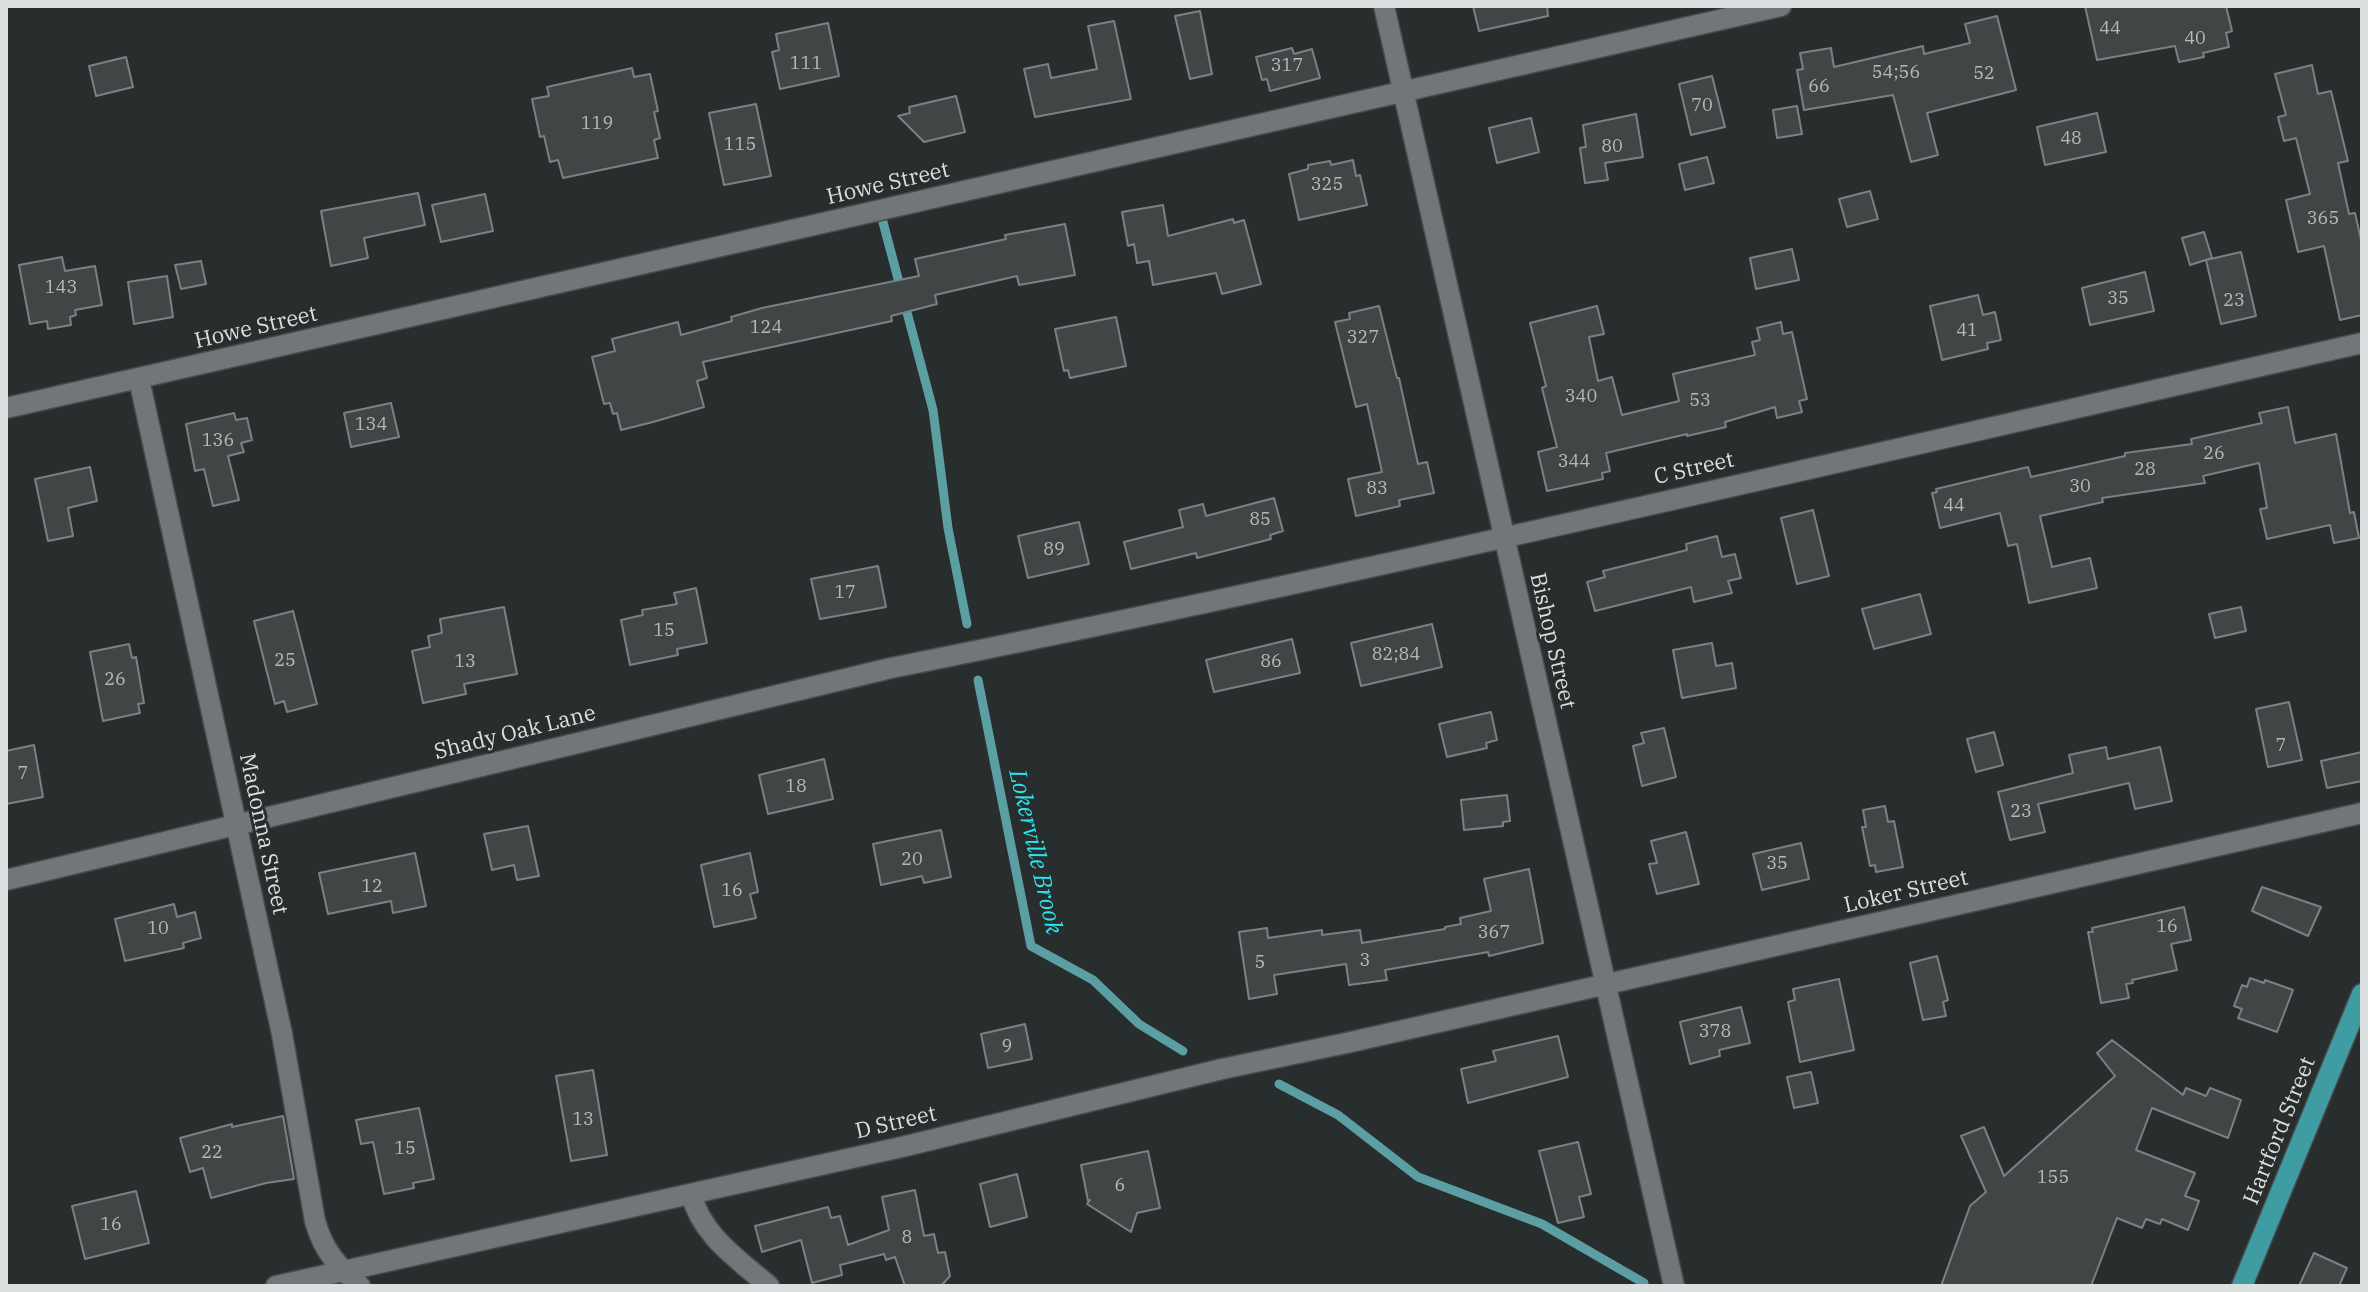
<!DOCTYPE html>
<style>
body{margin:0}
#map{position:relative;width:2368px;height:1292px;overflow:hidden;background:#282e2e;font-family:"IBM Plex Serif",serif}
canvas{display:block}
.frame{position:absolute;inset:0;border:8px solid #dbdfdf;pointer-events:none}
</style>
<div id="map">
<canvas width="2368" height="1292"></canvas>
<div class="frame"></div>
</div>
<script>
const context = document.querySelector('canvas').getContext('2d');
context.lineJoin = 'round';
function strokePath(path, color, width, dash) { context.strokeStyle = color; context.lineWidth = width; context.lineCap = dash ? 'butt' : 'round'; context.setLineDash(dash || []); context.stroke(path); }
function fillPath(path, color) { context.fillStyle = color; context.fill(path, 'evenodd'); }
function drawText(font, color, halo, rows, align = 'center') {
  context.font = font + ' "IBM Plex Serif",serif'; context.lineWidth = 6; context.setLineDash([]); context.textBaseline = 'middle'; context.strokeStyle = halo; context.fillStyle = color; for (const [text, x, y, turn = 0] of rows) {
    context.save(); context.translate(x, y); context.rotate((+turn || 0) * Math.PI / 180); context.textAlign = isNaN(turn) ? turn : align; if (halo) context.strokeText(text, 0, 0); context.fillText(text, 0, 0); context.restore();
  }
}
const stream = new Path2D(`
 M 880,211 L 933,410 L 948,528 L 967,624
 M 978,680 L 1031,946 L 1093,980 L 1139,1024 L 1183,1051
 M 1279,1084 L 1338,1115 L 1418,1177 L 1542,1224 L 1644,1283`);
const building = new Path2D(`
 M 1473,6 L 1547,6 L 1548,16 L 1479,31 Z
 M 2085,6 L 2226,6 L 2232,31 L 2226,33 L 2229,47 L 2203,53 L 2204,57 L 2179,62 L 2175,46 L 2097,60 Z
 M 1200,11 L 1212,74 L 1190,79 L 1175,16 Z
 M 1997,16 L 2016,90 L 1927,113 L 1938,155 L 1911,162 L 1893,95 L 1804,110 L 1797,70 L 1803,69 L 1800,53 L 1831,48 L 1834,67 L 1923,46 L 1924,54 L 1970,43 L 1965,24 Z
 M 1114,21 L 1131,99 L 1035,117 L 1024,69 L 1048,64 L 1051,78 L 1097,69 L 1088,26 Z
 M 828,23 L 839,76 L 780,89 L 772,52 L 779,50 L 776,34 Z
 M 1292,48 L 1294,54 L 1312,49 L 1320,78 L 1270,91 L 1267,79 L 1262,80 L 1256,57 Z
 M 126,57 L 133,87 L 96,96 L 89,66 Z
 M 2312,65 L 2318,94 L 2331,91 L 2348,161 L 2338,163 L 2349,214 L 2355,213 L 2362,244 L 2362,315 L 2340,320 L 2324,246 L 2298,252 L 2286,200 L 2310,194 L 2296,138 L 2284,141 L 2278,117 L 2286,115 L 2275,74 Z
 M 632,68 L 634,77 L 650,74 L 658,111 L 654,112 L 660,138 L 654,140 L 658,158 L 563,178 L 558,160 L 550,162 L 544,136 L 540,137 L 532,99 L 549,96 L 547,87 Z
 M 1712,76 L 1725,127 L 1691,135 L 1679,84 Z
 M 956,96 L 965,132 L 924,142 L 898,116 L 910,113 L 909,107 Z
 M 756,104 L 771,176 L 724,185 L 709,113 Z
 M 1797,106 L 1802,134 L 1777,138 L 1773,110 Z
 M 2097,113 L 2106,152 L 2045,165 L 2037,127 Z
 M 1636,114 L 1643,157 L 1605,163 L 1608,180 L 1585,183 L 1580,148 L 1586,147 L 1583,125 Z
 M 1531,118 L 1539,152 L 1497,163 L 1489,128 Z
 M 1707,157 L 1714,183 L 1685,190 L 1679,164 Z
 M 1353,160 L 1356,176 L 1360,175 L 1367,205 L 1299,220 L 1289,174 L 1308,169 L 1308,165 L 1330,161 L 1331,165 Z
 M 1870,191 L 1878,219 L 1847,227 L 1839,199 Z
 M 418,193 L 425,225 L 364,238 L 368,258 L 331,266 L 321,211 Z
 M 485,194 L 493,231 L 441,242 L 432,205 Z
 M 1163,205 L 1168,236 L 1233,219 L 1234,223 L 1244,220 L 1261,284 L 1222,294 L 1216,273 L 1153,285 L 1149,261 L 1137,263 L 1134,244 L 1128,246 L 1122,212 Z
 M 1065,224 L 1075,275 L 1019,285 L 1017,276 L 935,295 L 937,304 L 891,316 L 892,321 L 703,362 L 707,378 L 697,381 L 704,407 L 653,422 L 621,430 L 617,413 L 613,414 L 610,403 L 604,404 L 592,357 L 615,351 L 612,339 L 678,322 L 681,335 L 732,321 L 731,317 L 762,308 L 919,276 L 915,259 L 1006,239 L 1005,235 Z
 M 2204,232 L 2212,258 L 2190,265 L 2182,238 Z
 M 1792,249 L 1799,280 L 1756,289 L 1750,258 Z
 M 2241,252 L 2256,316 L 2221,324 L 2206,260 Z
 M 62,257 L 65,271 L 95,266 L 102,305 L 75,310 L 76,315 L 70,317 L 71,325 L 48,329 L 47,321 L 30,324 L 19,265 Z
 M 201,261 L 206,284 L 181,289 L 175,265 Z
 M 2145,272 L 2154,311 L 2090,325 L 2082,288 Z
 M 167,276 L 173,317 L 134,324 L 128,282 Z
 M 1978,295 L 1983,315 L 1995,312 L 2001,340 L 1987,343 L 1988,349 L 1942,360 L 1930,306 Z
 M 1379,306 L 1397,378 L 1399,378 L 1418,464 L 1427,462 L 1434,493 L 1399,500 L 1400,506 L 1356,516 L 1348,479 L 1382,472 L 1367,404 L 1356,407 L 1335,322 L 1350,319 L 1349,313 Z
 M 1597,306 L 1604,334 L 1589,337 L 1598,381 L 1612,377 L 1622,415 L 1679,401 L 1673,374 L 1755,355 L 1752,342 L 1760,340 L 1757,328 L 1781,322 L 1783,334 L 1792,332 L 1807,399 L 1799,401 L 1802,412 L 1777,418 L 1775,407 L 1725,422 L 1726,427 L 1687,436 L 1687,434 L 1606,453 L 1610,471 L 1602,473 L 1603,479 L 1547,491 L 1538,452 L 1557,447 L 1542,388 L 1546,386 L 1530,323 Z
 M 1116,317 L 1126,366 L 1070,378 L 1068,370 L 1064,371 L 1055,329 Z
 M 391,403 L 399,437 L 351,447 L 344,413 Z
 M 2288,407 L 2295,443 L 2336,434 L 2350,513 L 2354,512 L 2359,538 L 2334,543 L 2330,525 L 2267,539 L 2260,509 L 2267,508 L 2259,463 L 2203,476 L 2205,483 L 2102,498 L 2103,502 L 2040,516 L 2052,567 L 2090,558 L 2097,588 L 2029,603 L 2017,544 L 2008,546 L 2000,513 L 1940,528 L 1932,493 L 1937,492 L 1936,489 L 2028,467 L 2031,477 L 2125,456 L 2125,453 L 2192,444 L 2191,439 L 2262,423 L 2259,413 Z
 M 234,413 L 236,420 L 247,418 L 252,440 L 241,443 L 244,452 L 228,456 L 239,500 L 213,506 L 204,469 L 195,471 L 186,424 Z
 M 90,467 L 97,501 L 68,508 L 73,536 L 48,541 L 35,479 Z
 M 1274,498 L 1283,531 L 1270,535 L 1271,539 L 1197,558 L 1196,553 L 1131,569 L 1124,542 L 1183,527 L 1179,510 L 1203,504 L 1206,516 Z
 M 1813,510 L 1829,576 L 1797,584 L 1781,518 Z
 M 1079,522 L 1089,564 L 1028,578 L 1018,536 Z
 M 1717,536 L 1722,557 L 1735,554 L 1741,578 L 1728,581 L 1732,593 L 1694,602 L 1691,587 L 1595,611 L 1587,582 L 1605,577 L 1603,571 L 1687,550 L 1686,544 Z
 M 878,566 L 886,607 L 820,619 L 811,579 Z
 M 696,588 L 707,643 L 677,649 L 678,655 L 630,665 L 621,620 L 643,615 L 642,610 L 677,604 L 674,593 Z
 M 1920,594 L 1931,634 L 1874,649 L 1862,609 Z
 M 504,607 L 517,674 L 464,684 L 466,694 L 423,703 L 412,651 L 430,647 L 428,636 L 442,633 L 440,619 Z
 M 2241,607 L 2246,631 L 2215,638 L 2209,614 Z
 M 293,611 L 317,704 L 287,712 L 284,701 L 275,704 L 254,621 Z
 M 1432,624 L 1442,667 L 1361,686 L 1351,643 Z
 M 1292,639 L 1300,673 L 1214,692 L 1206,660 Z
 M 1712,643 L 1716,666 L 1732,663 L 1736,688 L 1682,698 L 1673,650 Z
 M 129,644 L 132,658 L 136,657 L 144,703 L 138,704 L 140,713 L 103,721 L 90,652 Z
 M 2289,702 L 2302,760 L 2268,767 L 2256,709 Z
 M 1491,712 L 1497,740 L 1486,743 L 1487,748 L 1447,757 L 1439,724 Z
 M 1664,728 L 1676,777 L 1642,786 L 1633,746 L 1644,743 L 1641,733 Z
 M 1994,732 L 2003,765 L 1976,772 L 1967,739 Z
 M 34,745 L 43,797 L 6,804 L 6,751 Z
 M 2106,747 L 2108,759 L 2160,747 L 2172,801 L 2135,809 L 2129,783 L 2038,804 L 2045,832 L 2010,840 L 1998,792 L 2073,773 L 2069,755 Z
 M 2362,752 L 2362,781 L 2327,788 L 2321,761 Z
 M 824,759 L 833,799 L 768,814 L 759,775 Z
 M 1507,795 L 1510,821 L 1503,822 L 1503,826 L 1464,830 L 1461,800 Z
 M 1885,806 L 1888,822 L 1894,821 L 1903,867 L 1876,872 L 1875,865 L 1870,866 L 1862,827 L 1866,827 L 1863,810 Z
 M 528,826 L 539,876 L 517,880 L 514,865 L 492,870 L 484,834 Z
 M 941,830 L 951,877 L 924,883 L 922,876 L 881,885 L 873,844 Z
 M 1686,832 L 1699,884 L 1657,894 L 1649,864 L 1657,863 L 1651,841 Z
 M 1801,843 L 1809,879 L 1762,890 L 1753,854 Z
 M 415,853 L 426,906 L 393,913 L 391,901 L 328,914 L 319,873 Z
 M 750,853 L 758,892 L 750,894 L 756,918 L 714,927 L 701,865 Z
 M 1529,869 L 1543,943 L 1489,956 L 1488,952 L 1385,970 L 1387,980 L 1349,985 L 1346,964 L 1274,975 L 1277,994 L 1249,999 L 1239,932 L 1267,928 L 1268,938 L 1322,930 L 1322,935 L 1360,930 L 1362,943 L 1445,929 L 1445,927 L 1461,924 L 1460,918 L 1491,911 L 1484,879 Z
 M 2262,887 L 2321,907 L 2308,936 L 2252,911 Z
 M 174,904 L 177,917 L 195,912 L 201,938 L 183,943 L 184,948 L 125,961 L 115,919 Z
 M 2184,907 L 2191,940 L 2171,944 L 2177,970 L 2132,980 L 2133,983 L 2126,984 L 2129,998 L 2101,1003 L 2088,932 L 2093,932 L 2092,928 Z
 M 1937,956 L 1948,1000 L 1943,1002 L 1946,1016 L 1923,1020 L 1910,963 Z
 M 2250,978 L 2264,983 L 2265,980 L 2293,990 L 2277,1032 L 2238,1018 L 2242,1009 L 2234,1006 L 2242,985 L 2247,987 Z
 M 1839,979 L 1854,1050 L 1800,1062 L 1788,1002 L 1795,1000 L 1793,989 Z
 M 1741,1007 L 1750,1043 L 1719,1050 L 1720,1056 L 1690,1064 L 1680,1022 Z
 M 1025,1024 L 1032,1059 L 988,1068 L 981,1034 Z
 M 1558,1036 L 1568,1077 L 1468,1103 L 1461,1069 L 1496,1061 L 1493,1051 Z
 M 2112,1040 L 2183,1095 L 2186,1088 L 2206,1096 L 2210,1088 L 2241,1100 L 2228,1138 L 2152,1108 L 2136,1150 L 2195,1173 L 2185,1196 L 2199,1201 L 2188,1230 L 2162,1219 L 2160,1224 L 2146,1219 L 2142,1228 L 2117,1218 L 2091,1286 L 1941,1286 L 1970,1206 L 1986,1192 L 1961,1136 L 1984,1127 L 2004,1176 L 2115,1076 L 2097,1053 Z
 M 593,1070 L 607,1155 L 571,1161 L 556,1076 Z
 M 1811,1072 L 1818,1103 L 1794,1108 L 1787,1077 Z
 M 419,1108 L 434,1179 L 413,1183 L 414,1188 L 384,1194 L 373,1142 L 361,1144 L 356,1120 Z
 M 283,1116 L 294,1179 L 266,1183 L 211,1198 L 203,1168 L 190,1172 L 180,1138 L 232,1124 L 232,1127 Z
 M 1578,1142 L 1591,1194 L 1579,1197 L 1584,1217 L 1558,1223 L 1539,1151 Z
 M 1148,1151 L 1160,1208 L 1137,1213 L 1131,1232 L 1087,1204 L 1090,1200 L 1088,1201 L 1081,1165 Z
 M 1017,1174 L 1027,1217 L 990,1227 L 980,1184 Z
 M 915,1190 L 924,1236 L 934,1234 L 938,1253 L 945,1252 L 950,1276 L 941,1286 L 905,1286 L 895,1257 L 886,1260 L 884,1254 L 840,1265 L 842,1275 L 812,1283 L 801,1240 L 762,1252 L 755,1226 L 828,1207 L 831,1218 L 840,1216 L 848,1245 L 889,1230 L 882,1197 Z
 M 136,1191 L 149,1243 L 85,1259 L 72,1206 Z
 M 2314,1253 L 2347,1268 L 2339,1286 L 2299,1286 Z`);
const minor = new Path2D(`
 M 1384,6 L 1674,1286
 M 139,379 L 282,1034 L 315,1221 C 323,1250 337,1266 360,1286
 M 6,408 L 1781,6
 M 6,880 L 891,668 C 1383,569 1872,454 2362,343
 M 691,1194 C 702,1236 738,1259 769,1286
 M 276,1286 L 906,1146 L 1222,1069 L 1351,1042 L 2362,813`);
const major = new Path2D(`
 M 2242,1286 L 2362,994`);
const numberNames = [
 ["44",2110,29],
 ["40",2195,39],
 ["111",806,64],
 ["317",1287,66],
 ["54;56",1896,73],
 ["52",1984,74],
 ["66",1819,87],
 ["70",1702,106],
 ["119",597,124],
 ["48",2071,139],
 ["115",740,145],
 ["80",1612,147],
 ["325",1327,185],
 ["365",2323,219],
 ["143",61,288],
 ["35",2118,299],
 ["23",2234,301],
 ["124",766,328],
 ["41",1967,331],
 ["327",1363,338],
 ["340",1581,397],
 ["53",1700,401],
 ["134",371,425],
 ["136",218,441],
 ["26",2214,454],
 ["344",1574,462],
 ["28",2145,470],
 ["30",2080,487],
 ["83",1377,489],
 ["44",1954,506],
 ["85",1260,520],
 ["89",1054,550],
 ["17",845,593],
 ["15",664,631],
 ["82;84",1396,655],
 ["25",285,661],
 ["13",465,662],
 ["86",1271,662],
 ["26",115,680],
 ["7",2281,746],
 ["7",23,774],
 ["18",796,787],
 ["23",2021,812],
 ["20",912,860],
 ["35",1777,864],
 ["12",372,887],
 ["16",732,891],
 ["16",2167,927],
 ["10",158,929],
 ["367",1494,933],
 ["3",1365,961],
 ["5",1260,963],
 ["378",1715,1032],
 ["9",1007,1047],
 ["13",583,1120],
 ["15",405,1149],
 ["22",212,1153],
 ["155",2053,1178],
 ["6",1120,1186],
 ["16",111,1225],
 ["8",907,1238]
];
const streetNames = [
 ["Howe Street",888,184,-13],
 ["Howe Street",256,328,-13],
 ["C Street",1694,469,-13],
 ["Bishop Street",1552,641,77],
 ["Shady Oak Lane",515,733,-14],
 ["Madonna Street",263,834,78],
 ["Loker Street",1906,892,-13],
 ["D Street",896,1123,-13],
 ["Hartford Street",2280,1131,-68]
];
const waterNames = [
 ["Lokerville Brook",1035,852,77]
];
strokePath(stream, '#5b9fa3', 9);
fillPath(building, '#404646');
strokePath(building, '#7b8182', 2);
strokePath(minor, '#464a4a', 23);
strokePath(major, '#464a4a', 23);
strokePath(minor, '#717778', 20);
strokePath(major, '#409ca3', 20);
drawText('18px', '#b4b9b9', null, numberNames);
drawText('22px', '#dbdfdf', '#282e2e', streetNames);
drawText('italic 24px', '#2be4ef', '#282e2e', waterNames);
</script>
